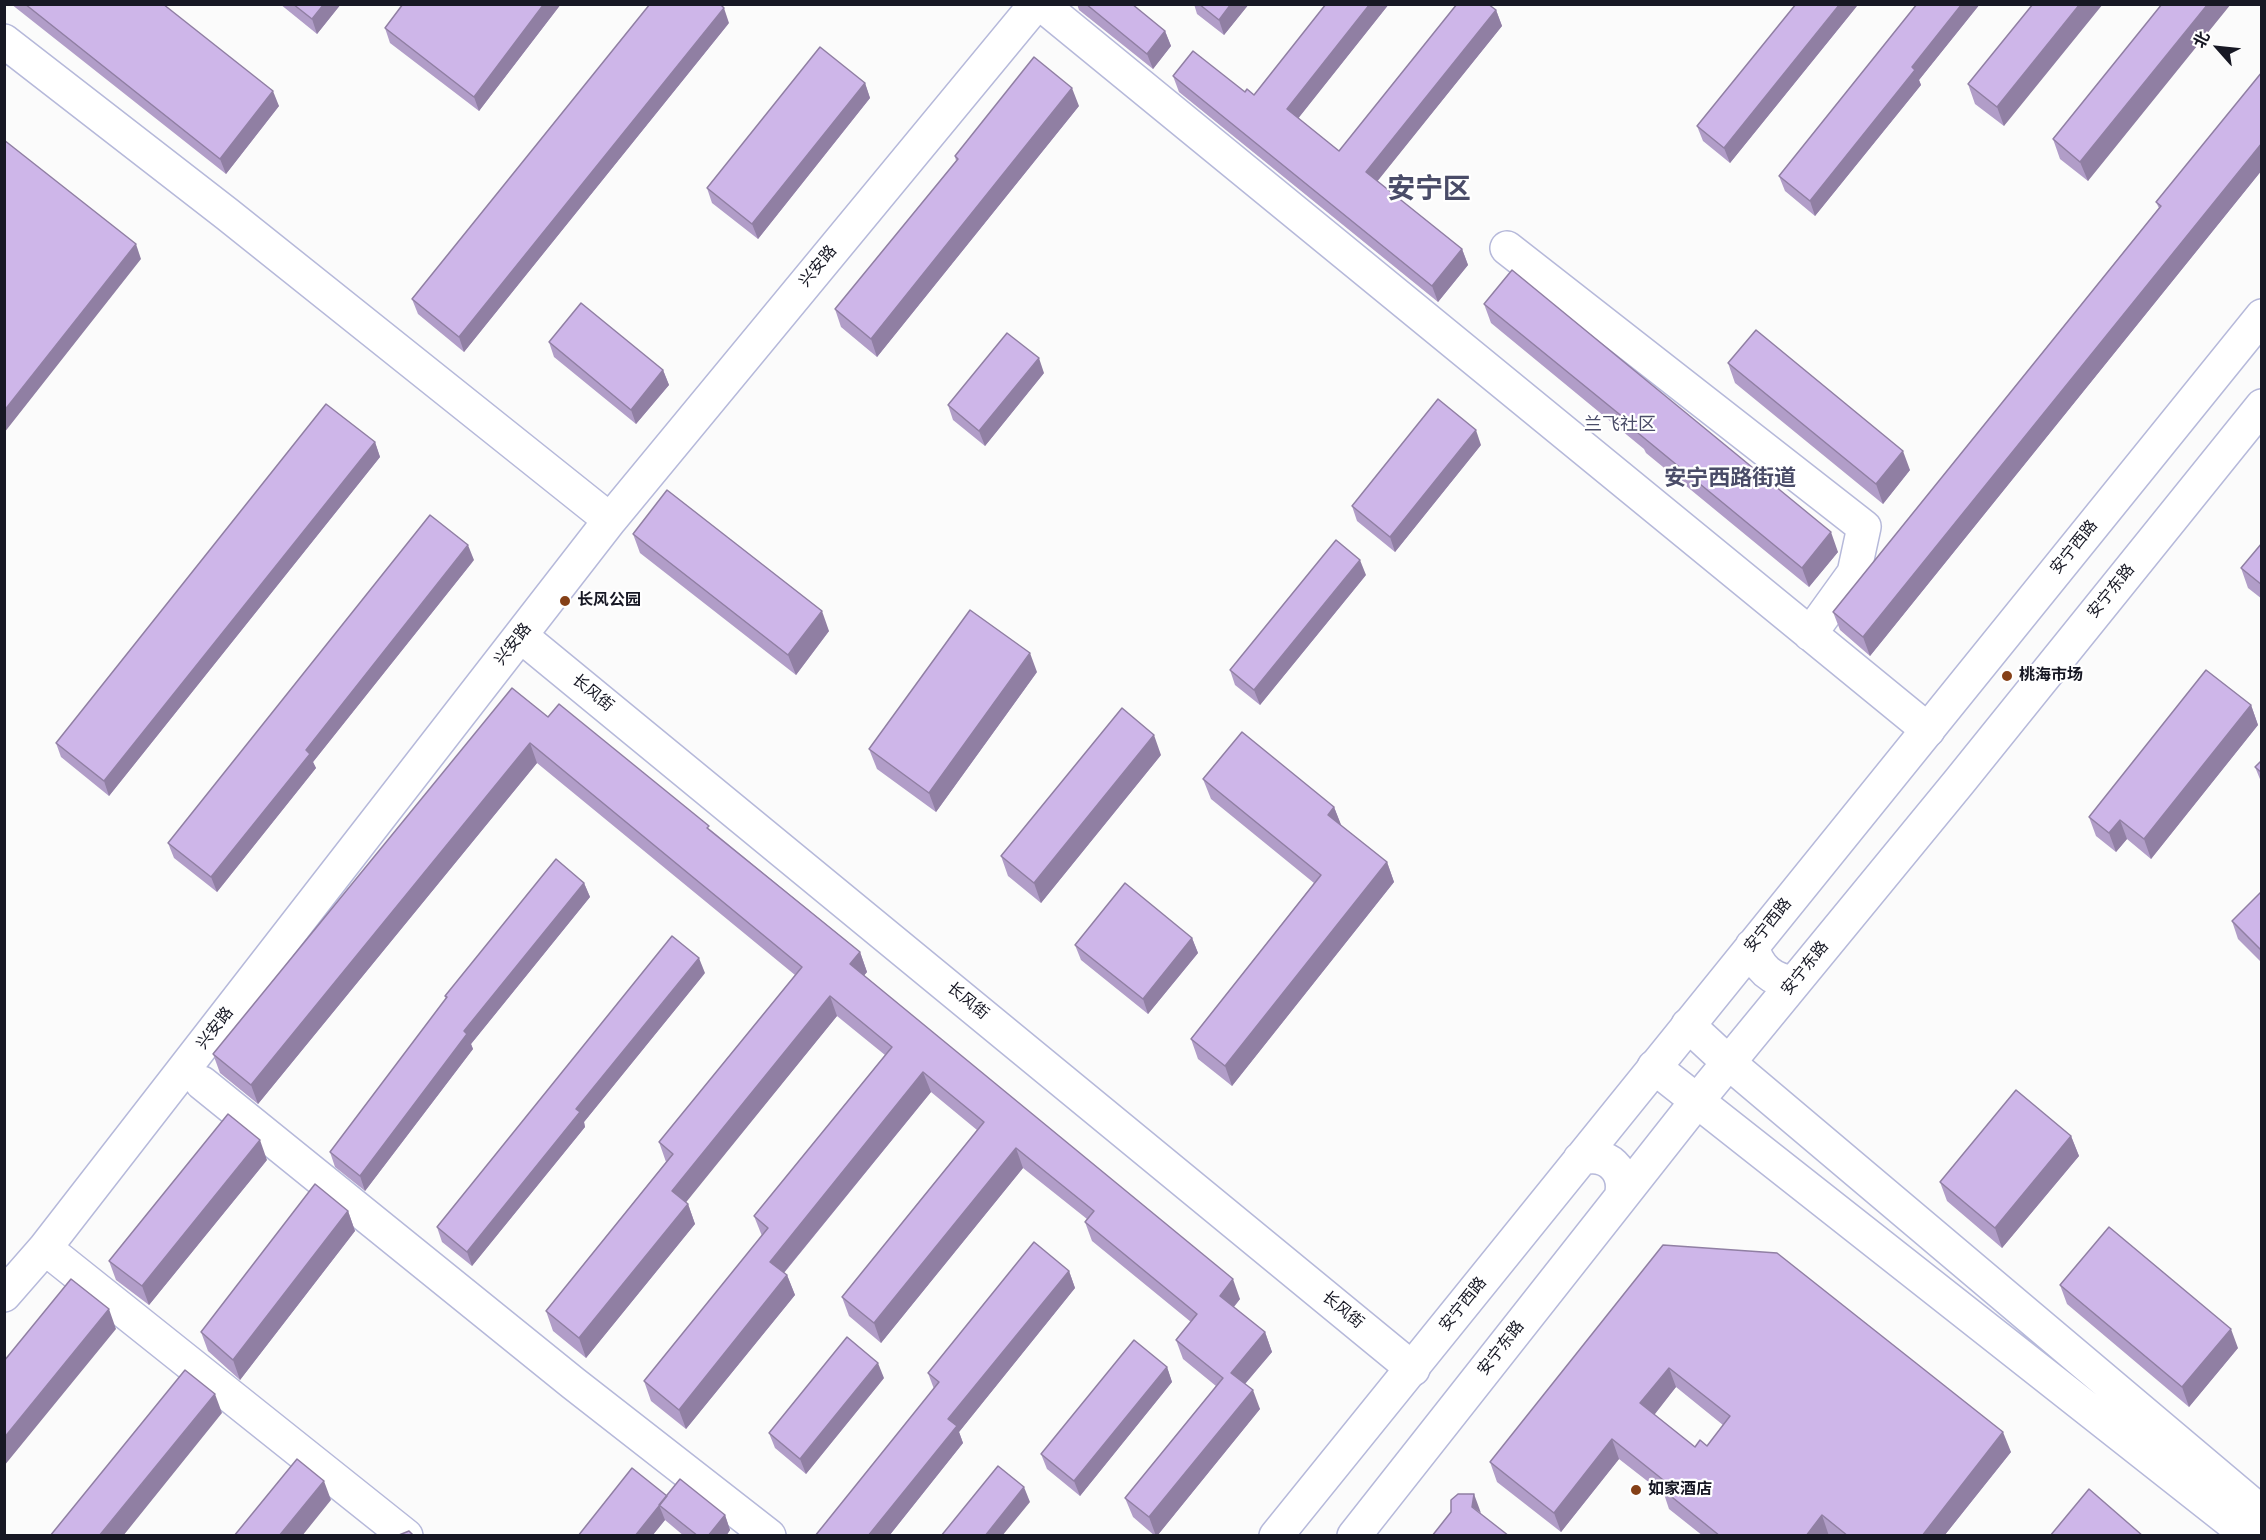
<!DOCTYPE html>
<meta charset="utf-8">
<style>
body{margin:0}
#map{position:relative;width:2266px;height:1540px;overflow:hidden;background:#fbfbfb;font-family:"Source Sans 3","Noto Sans SC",sans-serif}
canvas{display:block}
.frame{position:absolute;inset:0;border:6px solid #171824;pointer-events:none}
.north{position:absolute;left:2188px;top:18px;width:60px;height:60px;-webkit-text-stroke:4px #fff;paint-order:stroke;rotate:297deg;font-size:16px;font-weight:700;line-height:24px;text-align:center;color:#171824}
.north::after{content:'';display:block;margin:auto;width:21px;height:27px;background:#171824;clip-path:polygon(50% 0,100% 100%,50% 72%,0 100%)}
</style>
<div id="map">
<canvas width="2266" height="1540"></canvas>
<div class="frame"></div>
<div class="north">北</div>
</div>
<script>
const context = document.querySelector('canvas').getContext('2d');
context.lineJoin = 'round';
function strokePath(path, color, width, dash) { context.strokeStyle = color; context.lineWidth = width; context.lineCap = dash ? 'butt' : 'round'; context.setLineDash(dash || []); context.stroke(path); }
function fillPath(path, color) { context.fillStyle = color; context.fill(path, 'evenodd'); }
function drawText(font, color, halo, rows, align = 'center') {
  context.font = font + ' "Source Sans 3","Noto Sans SC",sans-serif'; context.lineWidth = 4.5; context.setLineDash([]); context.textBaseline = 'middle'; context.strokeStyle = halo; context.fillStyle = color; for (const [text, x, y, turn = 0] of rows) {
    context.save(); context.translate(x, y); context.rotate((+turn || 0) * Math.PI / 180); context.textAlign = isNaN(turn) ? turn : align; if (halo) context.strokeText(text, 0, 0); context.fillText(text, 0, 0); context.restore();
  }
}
const minor = new Path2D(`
 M 1041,4 L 1928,730
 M 4,41 L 227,214 L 610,520
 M 1507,248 L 1864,527 L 1854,573 L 1810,634
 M 521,636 L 1413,1369
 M 1688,1025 L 1729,1063 L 2262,1513
 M 1654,1067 L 2249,1536
 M 202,1083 L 573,1383 L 769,1536
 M 45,1248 L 406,1536
 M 4,1295 L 45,1248 L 610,520 L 1036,4`);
const major = new Path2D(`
 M 1752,946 C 1758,969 1772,980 1794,983
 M 1580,1159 C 1607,1150 1628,1171 1621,1197
 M 1276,1536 L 2262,316
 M 1354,1536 L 1697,1101 L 1959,782 L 2262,406`);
const wall = new Path2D(`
 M 11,4 L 163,4 L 279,106 L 226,174 Z
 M 280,4 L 341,4 L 317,34 Z
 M 403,4 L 561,4 L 479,111 L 390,43 L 385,28 Z
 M 1077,4 L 1132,4 L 1165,31 L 1171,46 L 1153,69 L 1079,10 Z
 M 1194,4 L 1249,4 L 1224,35 L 1197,14 Z
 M 1326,4 L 1389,4 L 1298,118 L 1339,151 L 1496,10 L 1502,26 L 1377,181 L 1462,249 L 1468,265 L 1438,302 L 1179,92 L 1173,76 L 1254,95 Z
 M 1917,4 L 1980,4 L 1919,80 L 1921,85 L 1815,216 L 1785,191 L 1779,176 Z
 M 2033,4 L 2004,126 L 1975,104 L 1968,84 Z
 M 2162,4 L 2088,181 L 2060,159 L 2053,139 Z
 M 1857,6 L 1730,163 L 1703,141 L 1697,126 Z
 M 729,23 L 464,352 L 418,314 L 412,299 Z
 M 2262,72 L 2262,170 L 1870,656 L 1840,630 L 1833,612 L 2159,208 L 2156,202 Z
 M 865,83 L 870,98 L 758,239 L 712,203 L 707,188 Z
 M 1079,106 L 877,357 L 841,327 L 835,309 L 956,161 L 955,156 Z
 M 1484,304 L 1838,552 L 1809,587 L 1646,453 L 1644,449 L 1491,323 Z
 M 549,342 L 663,370 L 669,385 L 636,424 L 554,357 Z
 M 1728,363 L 1910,470 L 1883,504 L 1735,383 Z
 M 1044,373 L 985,446 L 953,420 L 948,405 Z
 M 375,442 L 380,457 L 109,796 L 61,757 L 56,743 Z
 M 1481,445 L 1395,552 L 1357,521 L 1352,506 Z
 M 633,534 L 829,631 L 796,675 L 640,553 Z
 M 2262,543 L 2262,599 L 2248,588 L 2241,568 Z
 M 474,560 L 313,762 L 316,768 L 217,892 L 174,858 L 168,843 Z
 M 1366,575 L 1260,705 L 1235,685 L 1230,670 Z
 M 1037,672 L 936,812 L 877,769 L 869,749 Z
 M 2251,705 L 2258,725 L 2151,859 L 2127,839 L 2116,852 L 2096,836 L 2089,817 Z
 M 548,717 L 711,830 L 860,952 L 867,972 L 864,975 L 1240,1299 L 1234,1307 L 1265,1332 L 1272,1352 L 1245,1384 L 1260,1409 L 1157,1536 L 1155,1536 L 1133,1517 L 1125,1498 L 1216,1386 L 1183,1359 L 1176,1340 L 1191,1322 L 1092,1241 L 1085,1222 L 1087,1219 L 1023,1168 L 881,1343 L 849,1316 L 842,1297 L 977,1130 L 931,1092 L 784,1273 L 787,1275 L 795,1295 L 686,1429 L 651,1401 L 644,1381 L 762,1236 L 754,1216 L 885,1055 L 837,1016 L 685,1202 L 688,1204 L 695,1224 L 586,1358 L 553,1331 L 546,1311 L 666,1162 L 659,1142 L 795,975 L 537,763 L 258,1104 L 220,1073 L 213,1054 Z
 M 1161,755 L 1041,903 L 1008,876 L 1001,856 Z
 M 2262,760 L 2262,784 L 2255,767 Z
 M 1203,779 L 1334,807 L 1341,826 L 1387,862 L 1394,882 L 1232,1086 L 1198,1059 L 1191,1039 L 1314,883 L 1211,799 Z
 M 584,883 L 590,897 L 471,1044 L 473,1049 L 365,1191 L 335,1167 L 330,1152 L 446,999 L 445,996 Z
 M 2262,891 L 2262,963 L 2238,939 L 2232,921 Z
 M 1192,938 L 1198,953 L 1148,1014 L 1081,960 L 1075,945 Z
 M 705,973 L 584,1122 L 585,1127 L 472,1266 L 442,1242 L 437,1227 Z
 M 2071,1136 L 2079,1156 L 2002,1248 L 1947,1201 L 1940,1182 Z
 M 267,1160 L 149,1305 L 116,1280 L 109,1261 Z
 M 348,1211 L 355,1231 L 240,1380 L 208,1351 L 201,1332 Z
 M 1663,1245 L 2011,1452 L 1944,1536 L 1703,1536 L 1669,1509 L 1664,1494 L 1619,1459 L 1561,1532 L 1497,1482 L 1490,1462 ZM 1676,1387 L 1723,1425 L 1707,1446 L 1695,1447 L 1654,1414 Z
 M 1069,1271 L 1075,1288 L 959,1432 L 963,1443 L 889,1536 L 815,1536 L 934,1389 L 928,1373 Z
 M 2060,1285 L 2238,1348 L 2189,1407 L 2067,1304 Z
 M 1167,1367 L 1172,1382 L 1080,1496 L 1047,1469 L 1041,1454 Z
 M 884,1378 L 806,1474 L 775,1448 L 769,1433 Z
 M 667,1496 L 725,1515 L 730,1530 L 726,1536 L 684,1536 L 665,1520 L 652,1536 L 578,1536 Z`);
const shadedWall = new Path2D(`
 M 324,4 L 341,4 L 317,34 L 312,19 Z
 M 544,4 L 561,4 L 479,111 L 474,97 Z
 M 1231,4 L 1249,4 L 1224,35 L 1219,20 Z
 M 1370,4 L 1389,4 L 1293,125 L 1287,109 Z
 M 1840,4 L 1856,4 L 1857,6 L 1730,163 L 1724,148 Z
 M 1962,4 L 1980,4 L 1919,80 L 1921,85 L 1815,216 L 1810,201 L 1912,67 Z
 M 2080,4 L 2103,4 L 2004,126 L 1997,107 Z
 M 2208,4 L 2231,4 L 2088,181 L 2080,162 Z
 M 724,8 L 729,23 L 464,352 L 459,337 Z
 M 1496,10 L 1502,26 L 1372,188 L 1366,172 Z
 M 1165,31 L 1171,46 L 1153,69 L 1147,54 Z
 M 865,83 L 870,98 L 758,239 L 752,224 Z
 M 1072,88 L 1079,106 L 877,357 L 871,339 Z
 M 273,91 L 279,106 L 226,174 L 220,159 Z
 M 2262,143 L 2262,170 L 1870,656 L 1863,637 Z
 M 136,244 L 141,259 L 4,433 L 4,411 Z
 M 1462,249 L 1468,265 L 1438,302 L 1432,286 Z
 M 1039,358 L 1044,373 L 985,446 L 979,431 Z
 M 663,370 L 669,385 L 636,424 L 631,410 Z
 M 1476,430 L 1481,445 L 1395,552 L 1390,537 Z
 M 375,442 L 380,457 L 109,796 L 104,781 Z
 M 1903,451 L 1910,470 L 1883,504 L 1876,484 Z
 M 1831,532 L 1838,552 L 1809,587 L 1802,568 Z
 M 468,545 L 474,560 L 313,762 L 316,768 L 217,892 L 211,877 L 306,750 Z
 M 1360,560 L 1366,575 L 1260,705 L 1254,690 Z
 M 822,611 L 829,631 L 796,675 L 788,655 Z
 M 1030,653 L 1037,672 L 936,812 L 929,793 Z
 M 2251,705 L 2258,725 L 2151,859 L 2144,839 Z
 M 1154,735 L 1161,755 L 1041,903 L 1034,883 Z
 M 530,743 L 537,763 L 258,1104 L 251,1085 Z
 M 1334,807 L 1342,827 L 1328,815 Z
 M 2120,820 L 2127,839 L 2116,852 L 2109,833 Z
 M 1387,862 L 1394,882 L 1232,1086 L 1225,1066 Z
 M 584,883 L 590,897 L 471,1044 L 473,1049 L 365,1191 L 360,1176 L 464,1031 Z
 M 1192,938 L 1198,953 L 1148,1014 L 1143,999 Z
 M 860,952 L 867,972 L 858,983 L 850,964 Z
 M 699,958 L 705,973 L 584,1122 L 585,1127 L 472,1266 L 467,1252 L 576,1109 Z
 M 830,996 L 837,1016 L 679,1211 L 672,1191 Z
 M 923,1072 L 931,1092 L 777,1281 L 770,1262 Z
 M 2071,1136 L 2079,1156 L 2002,1248 L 1995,1228 Z
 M 260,1140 L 267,1160 L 149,1305 L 142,1286 Z
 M 1016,1148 L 1023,1168 L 881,1343 L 874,1323 Z
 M 688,1204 L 695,1224 L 586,1358 L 579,1338 Z
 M 348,1211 L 355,1231 L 240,1380 L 233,1360 Z
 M 1069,1271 L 1075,1288 L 959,1432 L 963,1443 L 889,1536 L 868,1536 L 948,1419 Z
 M 787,1275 L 795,1295 L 686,1429 L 679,1410 Z
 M 1233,1279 L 1240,1299 L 1227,1315 L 1220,1296 Z
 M 109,1309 L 116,1329 L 4,1466 L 4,1438 Z
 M 2231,1329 L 2238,1348 L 2189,1407 L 2182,1387 Z
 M 1265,1332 L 1272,1352 L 1238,1392 L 1231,1373 Z
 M 878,1363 L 884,1378 L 806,1474 L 800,1459 Z
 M 1167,1367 L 1172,1382 L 1080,1496 L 1074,1481 Z
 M 1669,1368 L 1676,1387 L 1648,1423 L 1640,1403 Z
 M 1253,1390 L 1260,1409 L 1157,1536 L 1156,1536 L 1149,1517 Z
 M 215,1394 L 222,1413 L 123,1536 L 99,1536 Z
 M 2003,1432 L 2011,1452 L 1944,1536 L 1922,1536 Z
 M 1612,1439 L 1619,1459 L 1561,1532 L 1554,1513 Z
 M 324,1481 L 331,1500 L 302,1536 L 279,1536 Z
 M 1024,1487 L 1030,1502 L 1002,1536 L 985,1536 Z
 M 1474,1494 L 1481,1513 L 1472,1507 Z
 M 667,1496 L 659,1505 L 665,1520 L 652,1536 L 635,1536 Z
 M 725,1515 L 730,1530 L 726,1536 L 708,1536 Z
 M 1822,1515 L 1829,1536 L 1806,1536 Z`);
const building = new Path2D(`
 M 25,4 L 163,4 L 273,91 L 220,159 Z
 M 293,4 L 324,4 L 312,19 Z
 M 403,4 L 544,4 L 474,97 L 385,28 Z
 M 650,4 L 720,4 L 724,8 L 459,337 L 412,299 Z
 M 1086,4 L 1132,4 L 1165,31 L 1147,54 Z
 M 1199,4 L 1231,4 L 1219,20 Z
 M 1326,4 L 1370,4 L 1287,109 L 1339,151 L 1457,4 L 1488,4 L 1496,10 L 1366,172 L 1462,249 L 1432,286 L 1173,76 L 1193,51 L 1245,92 L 1247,89 L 1254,95 Z
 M 1796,4 L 1840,4 L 1724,148 L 1697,126 Z
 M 1917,4 L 1962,4 L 1912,67 L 1915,70 L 1810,201 L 1779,176 Z
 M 2033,4 L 2080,4 L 1997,107 L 1968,84 Z
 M 2162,4 L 2208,4 L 2080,162 L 2053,139 Z
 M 820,47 L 865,83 L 752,224 L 707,188 Z
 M 1034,57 L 1072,88 L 871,339 L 835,309 L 958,159 L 955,156 Z
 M 2262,72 L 2262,143 L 1863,637 L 1833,612 L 2161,206 L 2156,202 Z
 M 4,140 L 136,244 L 4,411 Z
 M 1512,270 L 1831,532 L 1802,568 L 1638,433 L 1640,431 L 1484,304 Z
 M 581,303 L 663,370 L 631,410 L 549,342 Z
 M 1756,330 L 1903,451 L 1876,484 L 1728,363 Z
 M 1007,333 L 1039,358 L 979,431 L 948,405 Z
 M 1438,399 L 1476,430 L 1390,537 L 1352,506 Z
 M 326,404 L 375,442 L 104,781 L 56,743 Z
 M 667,490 L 822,611 L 788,655 L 633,534 Z
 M 430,515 L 468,545 L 306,750 L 310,754 L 211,877 L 168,843 Z
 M 1336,540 L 1360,560 L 1254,690 L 1230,670 Z
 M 2262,543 L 2262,585 L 2241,568 Z
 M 970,610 L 1030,653 L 929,793 L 869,749 Z
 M 2206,670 L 2251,705 L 2144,839 L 2120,820 L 2109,833 L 2089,817 Z
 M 512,688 L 548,717 L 559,704 L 709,826 L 707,828 L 860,952 L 850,964 L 1233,1279 L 1220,1296 L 1265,1332 L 1231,1373 L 1253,1390 L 1149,1517 L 1125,1498 L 1223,1378 L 1176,1340 L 1197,1314 L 1085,1222 L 1094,1211 L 1016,1148 L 874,1323 L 842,1297 L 984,1122 L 923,1072 L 770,1262 L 787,1275 L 679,1410 L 644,1381 L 768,1228 L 754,1216 L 892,1047 L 830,996 L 672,1191 L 688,1204 L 579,1338 L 546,1311 L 673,1154 L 659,1142 L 802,967 L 530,743 L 251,1085 L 213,1054 Z
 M 1122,708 L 1154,735 L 1034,883 L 1001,856 Z
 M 1242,732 L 1334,807 L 1328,815 L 1387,862 L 1225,1066 L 1191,1039 L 1321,875 L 1203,779 Z
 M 2262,760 L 2262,773 L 2255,767 Z
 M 556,859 L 584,883 L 464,1031 L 467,1034 L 360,1176 L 330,1152 L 447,997 L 445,996 Z
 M 1125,883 L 1192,938 L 1143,999 L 1075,945 Z
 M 2262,891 L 2262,951 L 2232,921 Z
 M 672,936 L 699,958 L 576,1109 L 580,1112 L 467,1252 L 437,1227 Z
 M 2016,1090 L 2071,1136 L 1995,1228 L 1940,1182 Z
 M 228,1114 L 260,1140 L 142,1286 L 109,1261 Z
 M 315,1184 L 348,1211 L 233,1360 L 201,1332 Z
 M 2109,1227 L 2231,1329 L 2182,1387 L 2060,1285 Z
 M 1034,1242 L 1069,1271 L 948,1419 L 957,1426 L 868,1536 L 815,1536 L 939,1382 L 928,1373 Z
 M 1663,1245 L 1777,1253 L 2003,1432 L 1922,1536 L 1848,1536 L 1822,1515 L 1806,1536 L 1720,1536 L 1662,1489 L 1667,1483 L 1612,1439 L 1554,1513 L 1490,1462 ZM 1669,1368 L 1730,1416 L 1707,1446 L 1700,1440 L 1695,1447 L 1640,1403 Z
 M 71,1279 L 109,1309 L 4,1438 L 4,1361 Z
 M 847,1337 L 878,1363 L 800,1459 L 769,1433 Z
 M 1134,1340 L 1167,1367 L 1074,1481 L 1041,1454 Z
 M 185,1370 L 215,1394 L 99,1536 L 50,1536 Z
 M 297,1459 L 324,1481 L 279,1536 L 234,1536 Z
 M 998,1466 L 1024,1487 L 985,1536 L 941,1536 Z
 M 632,1468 L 667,1496 L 635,1536 L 578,1536 Z
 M 680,1479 L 725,1515 L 708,1536 L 698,1536 L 659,1505 Z
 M 2089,1489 L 2143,1536 L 2050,1536 Z
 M 1458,1494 L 1474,1494 L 1472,1507 L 1509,1536 L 1432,1536 L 1451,1512 L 1451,1500 Z
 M 409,1531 L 414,1536 L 398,1536 L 399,1535 Z`);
const markers = [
 [565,601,6,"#854017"],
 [2007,676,6,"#854017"],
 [1636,1490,6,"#854017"]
];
const streetNames = [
 ["兴安路",819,267,-50],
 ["安宁西路",2075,548,-51],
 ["安宁东路",2112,592,-51],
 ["兴安路",514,645,-52],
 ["长风街",592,694,39],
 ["安宁西路",1769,926,-51],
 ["安宁东路",1806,969,-51],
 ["长风街",967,1002,39],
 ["兴安路",216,1029,-52],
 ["安宁西路",1464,1305,-51],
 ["长风街",1342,1311,39],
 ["安宁东路",1502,1349,-52]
];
const poiNames = [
 ["长风公园",577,601],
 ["桃海市场",2019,676],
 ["如家酒店",1648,1490]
];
const neighbourhoodNames = [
 ["兰飞社区",1620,426]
];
const districtNames = [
 ["安宁西路街道",1730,480]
];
const townNames = [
 ["安宁区",1429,192]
];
strokePath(minor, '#b6b9da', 36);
strokePath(major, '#b6b9da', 36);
strokePath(minor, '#fff', 33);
strokePath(major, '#fff', 33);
fillPath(wall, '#b19dc8');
fillPath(shadedWall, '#907fa3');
fillPath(building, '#ceb6e9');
strokePath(building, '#907fa3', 1.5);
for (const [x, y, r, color] of markers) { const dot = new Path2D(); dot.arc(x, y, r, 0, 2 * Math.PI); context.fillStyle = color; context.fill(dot); strokePath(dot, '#fff', 2); }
drawText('16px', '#171824', '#fff', streetNames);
drawText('bold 16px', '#171824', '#fff', poiNames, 'left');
drawText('18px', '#4a4c68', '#fff', neighbourhoodNames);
drawText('bold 22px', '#4a4c68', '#fff', districtNames);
drawText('bold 28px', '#4a4c68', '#fff', townNames);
</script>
